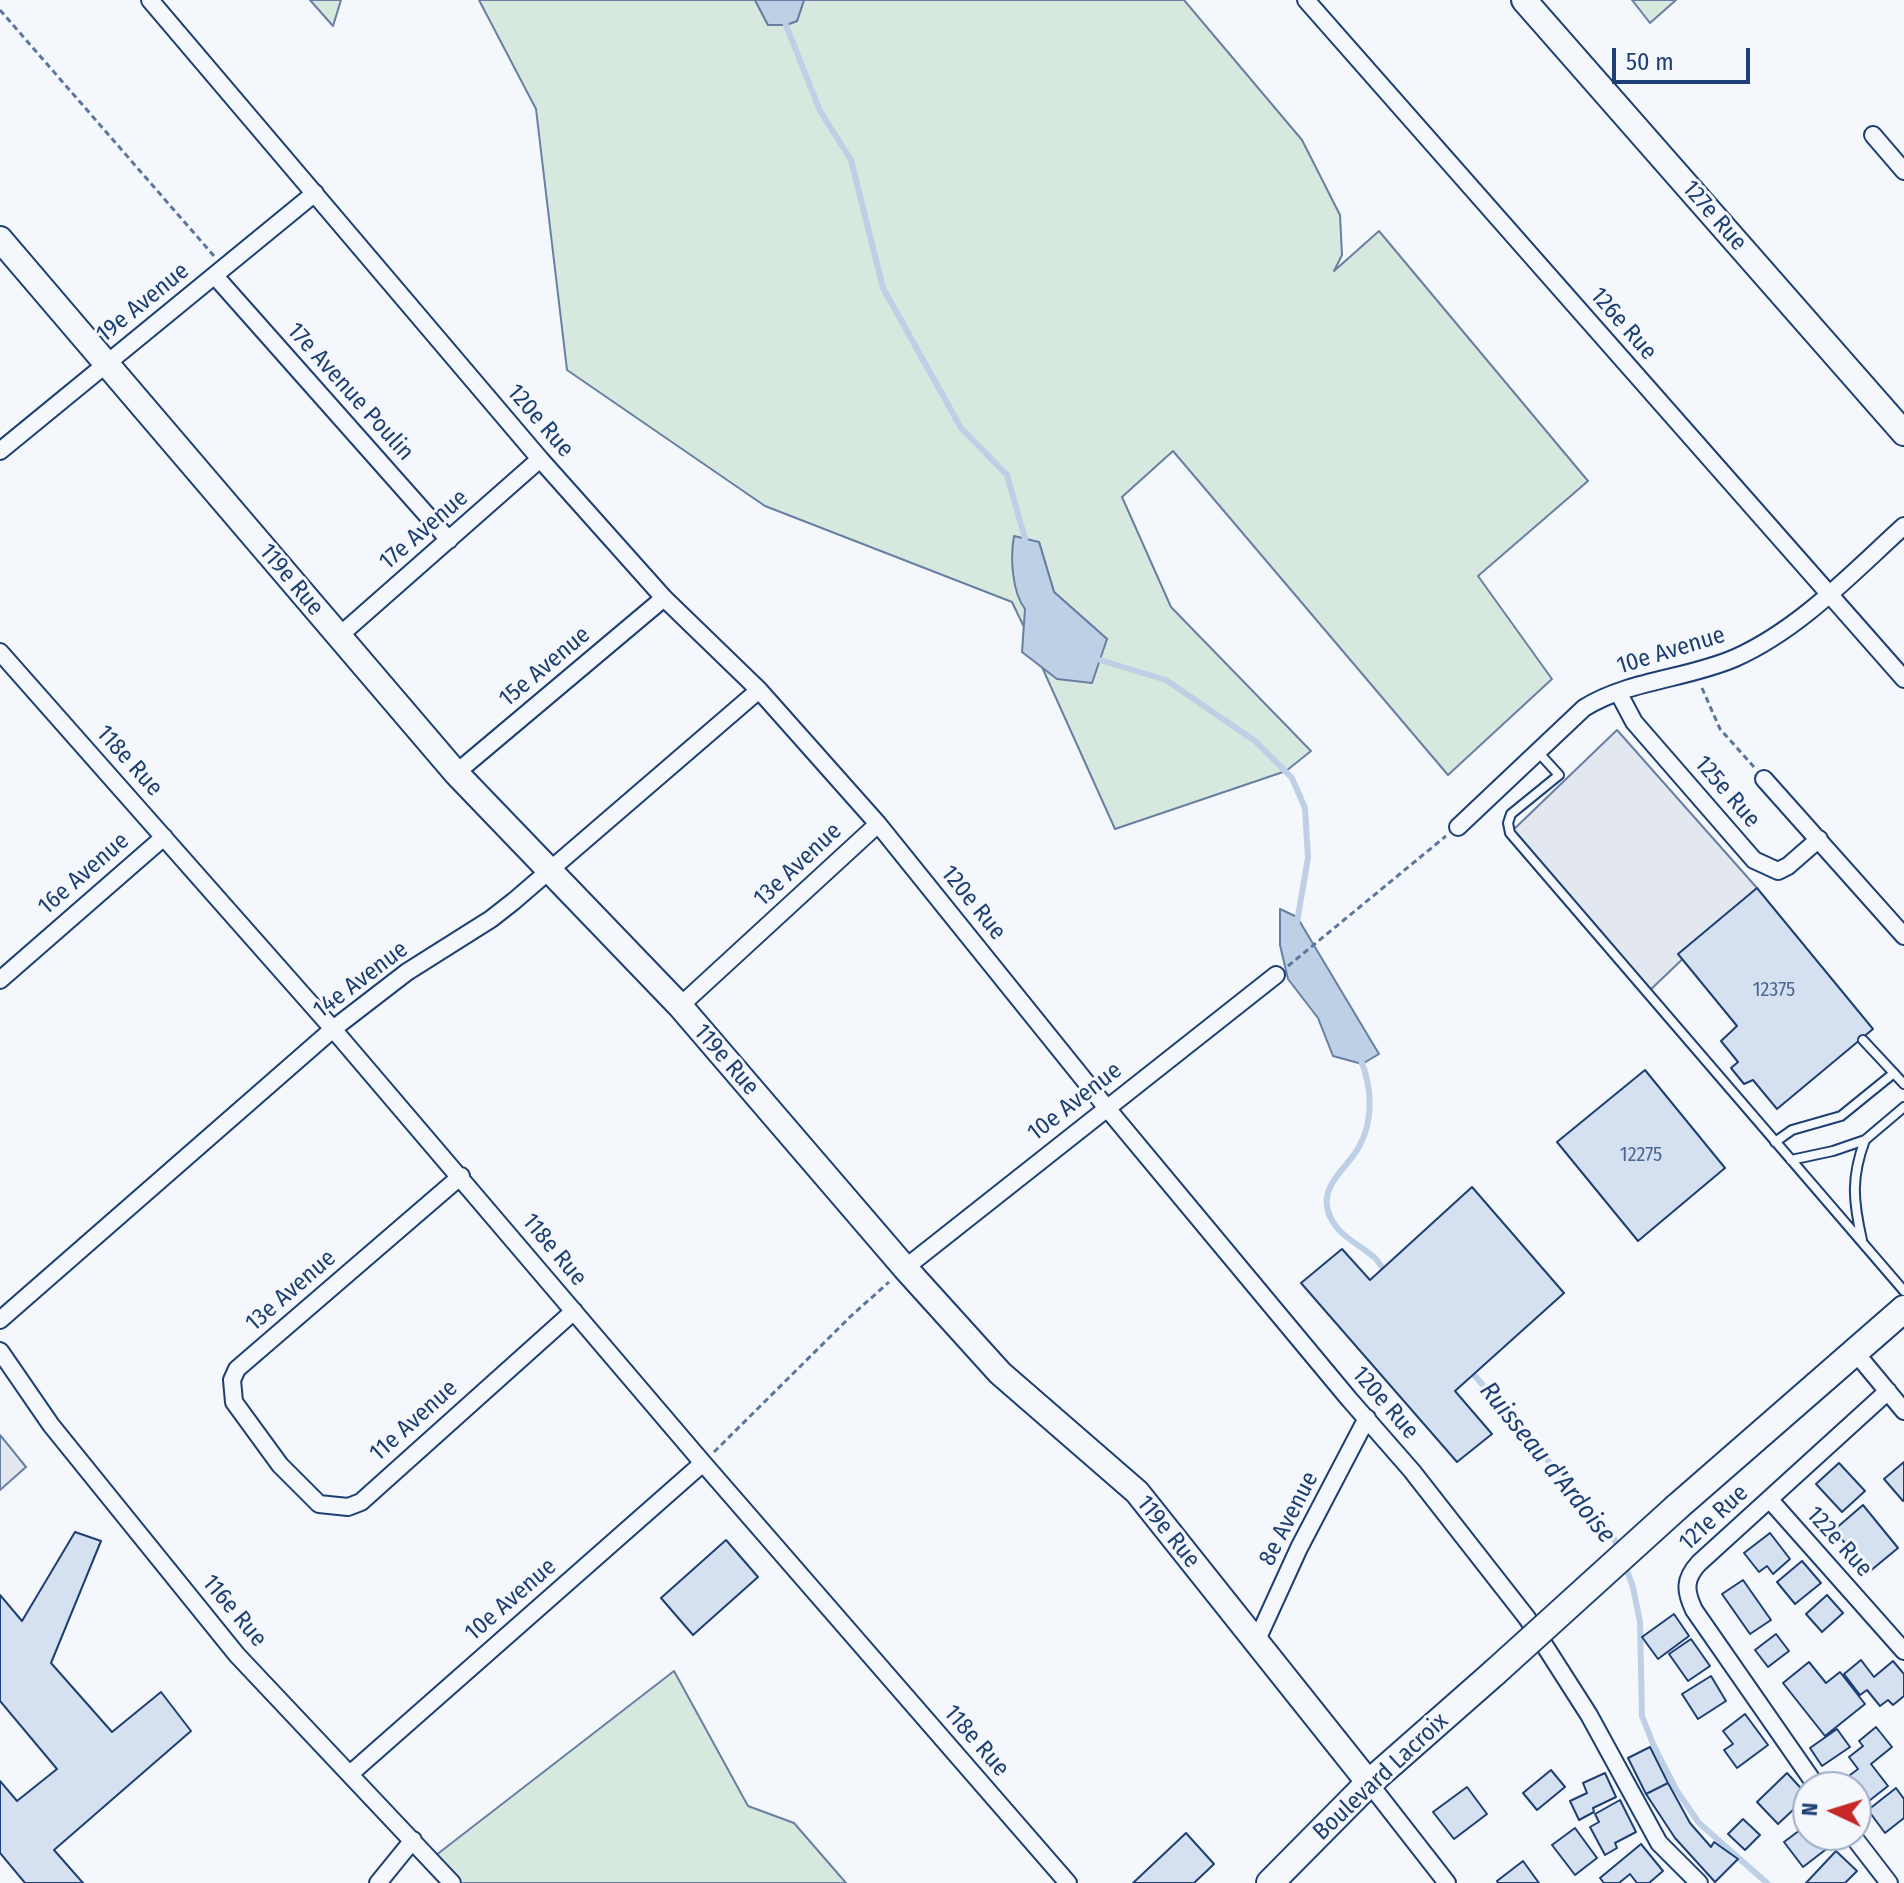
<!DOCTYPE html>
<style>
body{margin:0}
#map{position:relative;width:1904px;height:1883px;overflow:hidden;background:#f4f7fb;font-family:"Fira Sans Condensed",sans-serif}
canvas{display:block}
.north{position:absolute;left:1792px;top:1771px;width:80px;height:80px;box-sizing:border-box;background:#f4f7fb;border:2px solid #9eadc5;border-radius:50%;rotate:274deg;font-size:22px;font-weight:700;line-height:32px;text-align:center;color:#1d3f73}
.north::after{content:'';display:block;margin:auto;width:28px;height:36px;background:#c62828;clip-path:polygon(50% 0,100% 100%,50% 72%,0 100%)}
.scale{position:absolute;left:1612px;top:48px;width:138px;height:36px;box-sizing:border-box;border:4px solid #1d3f73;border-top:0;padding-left:10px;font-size:24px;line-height:28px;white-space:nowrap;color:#1d3f73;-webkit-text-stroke:6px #f4f7fb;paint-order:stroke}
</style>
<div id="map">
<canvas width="1904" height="1883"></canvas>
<div class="north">N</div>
<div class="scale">50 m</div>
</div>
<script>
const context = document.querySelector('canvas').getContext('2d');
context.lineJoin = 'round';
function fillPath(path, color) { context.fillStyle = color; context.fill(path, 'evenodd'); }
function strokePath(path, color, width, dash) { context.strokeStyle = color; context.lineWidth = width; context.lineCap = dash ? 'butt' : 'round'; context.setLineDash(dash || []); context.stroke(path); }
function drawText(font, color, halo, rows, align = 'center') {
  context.font = font + ' "Fira Sans Condensed",sans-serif'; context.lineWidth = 6; context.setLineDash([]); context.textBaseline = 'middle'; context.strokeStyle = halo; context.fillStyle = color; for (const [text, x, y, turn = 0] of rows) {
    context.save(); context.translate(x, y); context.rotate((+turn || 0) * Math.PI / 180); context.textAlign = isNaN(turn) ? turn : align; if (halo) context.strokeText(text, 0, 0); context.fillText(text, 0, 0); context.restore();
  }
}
const green = new Path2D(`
 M 310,0 L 341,0 L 333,26 Z
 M 479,0 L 755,0 L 768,25 L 786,25 L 797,21 L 804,0 L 1184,0 L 1302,140 L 1340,215 L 1342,255 L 1334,271 L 1379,231 L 1588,481 L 1478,576 L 1552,679 L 1448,775 L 1173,451 L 1122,497 L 1171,607 L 1311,751 L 1286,771 L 1115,829 L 1042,667 L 1107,639 L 1054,592 L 1039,542 L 1024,627 L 1012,602 L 765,506 L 567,370 L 536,109 Z
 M 1632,0 L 1676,0 L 1650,23 Z
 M 674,1671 L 748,1806 L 794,1823 L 846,1883 L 452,1883 L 431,1859 Z`);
const parking = new Path2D(`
 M 1617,730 L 1757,888 L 1647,993 L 1510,833 Z
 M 0,1435 L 26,1467 L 0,1490 Z`);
const water = new Path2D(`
 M 755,0 L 804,0 L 797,21 L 786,25 L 768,25 Z
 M 1014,536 L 1039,542 L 1054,592 L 1107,639 L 1092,683 L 1057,679 L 1022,652 L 1025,609 C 1012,592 1010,557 1014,536 Z
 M 1280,909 L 1297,917 L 1379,1054 L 1362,1064 L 1333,1056 L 1318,1018 L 1288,979 L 1280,945 Z`);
const stream = new Path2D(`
 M 786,25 L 820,111 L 851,160 L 883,288 L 961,428 L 1007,475 L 1025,539
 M 1100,660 L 1166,680 L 1255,741 L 1292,778 L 1305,808 L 1308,858 L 1297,922
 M 1360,1058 C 1372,1086 1374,1120 1359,1147 C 1348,1167 1320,1185 1328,1211 C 1335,1235 1358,1243 1375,1258 C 1379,1262 1382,1268 1386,1273
 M 1469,1369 L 1613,1536 L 1619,1551
 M 1625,1565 L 1633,1587 L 1640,1622 L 1642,1716 L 1653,1744 L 1677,1791 L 1699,1823 L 1767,1883`);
const building = new Path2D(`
 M 1757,888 L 1873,1029 L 1777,1109 L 1753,1080 L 1744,1084 L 1731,1068 L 1738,1062 L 1721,1041 L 1737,1026 L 1678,954 Z
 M 1645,1070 L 1725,1168 L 1638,1241 L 1557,1142 Z
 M 1472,1187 L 1564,1293 L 1455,1391 L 1492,1434 L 1457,1462 L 1301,1283 L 1342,1249 L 1370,1280 Z
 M 1904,1462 L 1904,1500 L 1903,1501 L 1884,1479 Z
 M 1839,1463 L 1865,1491 L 1842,1512 L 1816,1484 Z
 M 1863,1505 L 1898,1548 L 1869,1572 L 1834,1530 Z
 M 75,1532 L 101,1541 L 51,1663 L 112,1732 L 161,1692 L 191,1731 L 54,1850 L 83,1883 L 25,1883 L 0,1853 L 0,1781 L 17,1801 L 57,1769 L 0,1701 L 0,1595 L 22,1621 Z
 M 1770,1533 L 1790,1559 L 1773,1574 L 1767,1566 L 1759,1572 L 1744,1553 Z
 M 726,1540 L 758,1577 L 693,1635 L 661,1598 Z
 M 1802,1561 L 1821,1583 L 1795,1604 L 1777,1582 Z
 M 1743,1580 L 1771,1620 L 1750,1634 L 1722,1594 Z
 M 1827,1595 L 1843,1613 L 1822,1632 L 1806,1614 Z
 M 1674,1614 L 1689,1636 L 1658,1659 L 1642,1637 Z
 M 1776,1634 L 1789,1651 L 1768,1667 L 1755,1650 Z
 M 1691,1639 L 1710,1666 L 1688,1681 L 1669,1654 Z
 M 1861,1660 L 1874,1677 L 1893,1661 L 1904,1674 L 1904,1696 L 1893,1705 L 1888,1700 L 1880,1706 L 1867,1690 L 1860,1695 L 1844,1674 Z
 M 1809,1662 L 1826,1683 L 1840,1672 L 1865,1704 L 1825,1736 L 1783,1683 Z
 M 1711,1676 L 1726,1701 L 1698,1719 L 1682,1694 Z
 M 1745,1714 L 1768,1745 L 1737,1768 L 1724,1750 L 1733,1744 L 1723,1731 Z
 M 1876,1727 L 1892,1747 L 1871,1764 L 1888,1786 L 1860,1808 L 1856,1802 L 1856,1787 L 1844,1787 L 1841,1782 L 1858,1769 L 1849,1757 L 1863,1746 L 1859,1741 Z
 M 1837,1729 L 1850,1747 L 1822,1766 L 1810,1748 Z
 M 1650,1747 L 1668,1783 L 1646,1794 L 1628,1758 Z
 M 1551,1770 L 1565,1787 L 1537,1810 L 1523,1793 Z
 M 1605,1773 L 1616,1797 L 1593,1808 L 1594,1812 L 1579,1820 L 1570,1801 L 1587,1793 L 1583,1783 Z
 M 1787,1773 L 1808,1796 L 1778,1824 L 1757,1802 Z
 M 1668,1783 L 1690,1823 L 1711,1847 L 1714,1842 L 1738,1859 L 1715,1882 L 1675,1838 L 1646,1794 Z
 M 1467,1787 L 1487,1814 L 1454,1839 L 1433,1812 Z
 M 1896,1788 L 1904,1799 L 1904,1818 L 1885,1833 L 1868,1810 Z
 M 1620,1800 L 1636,1832 L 1615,1843 L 1617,1848 L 1605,1855 L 1590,1827 L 1599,1822 L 1595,1814 Z
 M 1743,1819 L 1760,1835 L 1745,1850 L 1728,1834 Z
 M 1808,1824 L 1808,1835 L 1826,1835 L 1833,1844 L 1803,1867 L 1784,1842 Z
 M 1575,1828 L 1597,1858 L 1575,1875 L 1552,1845 Z
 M 1186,1833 L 1214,1864 L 1194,1883 L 1133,1883 Z
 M 1641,1844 L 1663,1871 L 1649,1883 L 1637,1883 L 1630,1874 L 1619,1883 L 1604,1883 L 1600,1878 Z
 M 1836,1851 L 1857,1871 L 1845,1883 L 1806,1883 Z
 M 1523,1861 L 1539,1883 L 1498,1883 L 1497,1881 Z`);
const path = new Path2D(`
 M 0,10 L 214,256
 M 1702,688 L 1720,729 L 1754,767
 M 1288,966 L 1446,836
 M 714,1452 L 851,1316 L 889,1282`);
const lane = new Path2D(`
 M 1538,752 L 1559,775 L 1511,814 L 1508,823 L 1510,833 L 1904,1291
 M 1863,1040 L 1904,1084
 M 1775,1142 L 1792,1130 L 1841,1116 L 1894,1073
 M 1791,1160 L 1833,1151 L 1865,1140 L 1904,1107
 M 1862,1240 C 1853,1201 1851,1177 1865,1140`);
const street = new Path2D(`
 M 150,0 L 540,459 L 664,598 L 759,690 L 878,824 L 1106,1107 L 1349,1399 L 1412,1471 L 1527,1618 L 1589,1715 L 1659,1843 L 1699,1883
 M 1306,0 L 1904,679
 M 1873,135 L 1904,171
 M 215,276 L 449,540
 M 0,451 L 315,193
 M 339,636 L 540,459
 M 0,652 L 333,1029 L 703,1463 L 1068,1883
 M 1618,692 L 1634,722 L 1754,860 L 1778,871 L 1788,866 L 1819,839
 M 456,773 L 664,598
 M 1764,779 L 1904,936
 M 1458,827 L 1584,708 C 1629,680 1687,679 1735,658 C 1800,629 1852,573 1904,526
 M 0,980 L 164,837
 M 680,1006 L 878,824
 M 461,1176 L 237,1369 L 232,1380 L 234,1402 L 280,1465 L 319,1504 L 348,1507 L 361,1502 L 574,1311
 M 905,1268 L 1276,975
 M 0,1320 L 333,1029 L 407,972 L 491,919 L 514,901 L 759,690
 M 0,1351 L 51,1425 L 237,1655 L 452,1883
 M 1855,1352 L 1904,1411
 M 1770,1500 L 1904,1651
 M 1256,1642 L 1299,1548 L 1367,1418
 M 350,1774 L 703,1463
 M 1369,1783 L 1447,1883
 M 1817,1787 L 1694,1610 C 1685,1591 1684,1579 1699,1563 L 1888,1391
 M 1852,1835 L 1889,1883
 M 378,1883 L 413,1840`);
const secondary = new Path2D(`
 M 1524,0 L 1904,433
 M 0,239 L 456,773 L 680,1006 L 905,1268 L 1000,1373 L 1137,1492 L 1369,1783`);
const primary = new Path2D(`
 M 1677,1507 L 1904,1309
 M 1270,1883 L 1369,1783 L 1494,1673`);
const primaryBridge = new Path2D(`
 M 1494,1673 L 1677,1507`);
const numberNames = [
 ["12375",1774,990],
 ["12275",1641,1155]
];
const streetNames = [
 ["127e Rue",1714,216,49],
 ["19e Avenue",143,303,-39],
 ["126e Rue",1623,324,49],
 ["17e Avenue Poulin",350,392,48],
 ["120e Rue",540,421,49],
 ["17e Avenue",424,530,-41],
 ["119e Rue",291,580,50],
 ["10e Avenue",1671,651,-17],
 ["15e Avenue",545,667,-40],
 ["118e Rue",129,761,48],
 ["125e Rue",1727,792,49],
 ["13e Avenue",798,865,-43],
 ["16e Avenue",84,874,-41],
 ["120e Rue",973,903,51],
 ["14e Avenue",361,980,-37],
 ["119e Rue",726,1060,49],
 ["10e Avenue",1075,1102,-38],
 ["118e Rue",554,1250,50],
 ["13e Avenue",291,1291,-41],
 ["120e Rue",1385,1403,49],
 ["11e Avenue",414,1421,-42],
 ["121e Rue",1714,1518,-43],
 ["8e Avenue",1289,1519,-63],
 ["119e Rue",1168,1532,51],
 ["122e Rue",1839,1542,48],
 ["10e Avenue",511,1600,-41],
 ["116e Rue",234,1611,50],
 ["118e Rue",976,1741,49],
 ["Boulevard Lacroix",1381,1777,-43]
];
const waterNames = [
 ["Ruisseau d'Ardoise",1547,1463,51]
];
fillPath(green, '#d7e8df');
strokePath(green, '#687fa3', 2);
fillPath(parking, '#e3e8f0');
strokePath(parking, '#687fa3', 2);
fillPath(water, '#bed0e5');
strokePath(water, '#687fa3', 2);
strokePath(stream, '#bed0e5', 6);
fillPath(building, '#d5e0f0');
strokePath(building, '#1d3f73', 2);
strokePath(lane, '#1d3f73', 12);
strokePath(street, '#1d3f73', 20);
strokePath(secondary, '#1d3f73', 28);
strokePath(primary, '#1d3f73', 30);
strokePath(path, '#5e769c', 3, [6, 4]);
strokePath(lane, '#f4f7fb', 8);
strokePath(street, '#f4f7fb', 16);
strokePath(secondary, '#f4f7fb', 24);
strokePath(primary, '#f4f7fb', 26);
strokePath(primaryBridge, '#1d3f73', 30, []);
strokePath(primaryBridge, '#f4f7fb', 26);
drawText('20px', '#4b6792', null, numberNames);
drawText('24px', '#1d3f73', '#f4f7fb', streetNames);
drawText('italic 26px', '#1d3f73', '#f4f7fb', waterNames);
</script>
